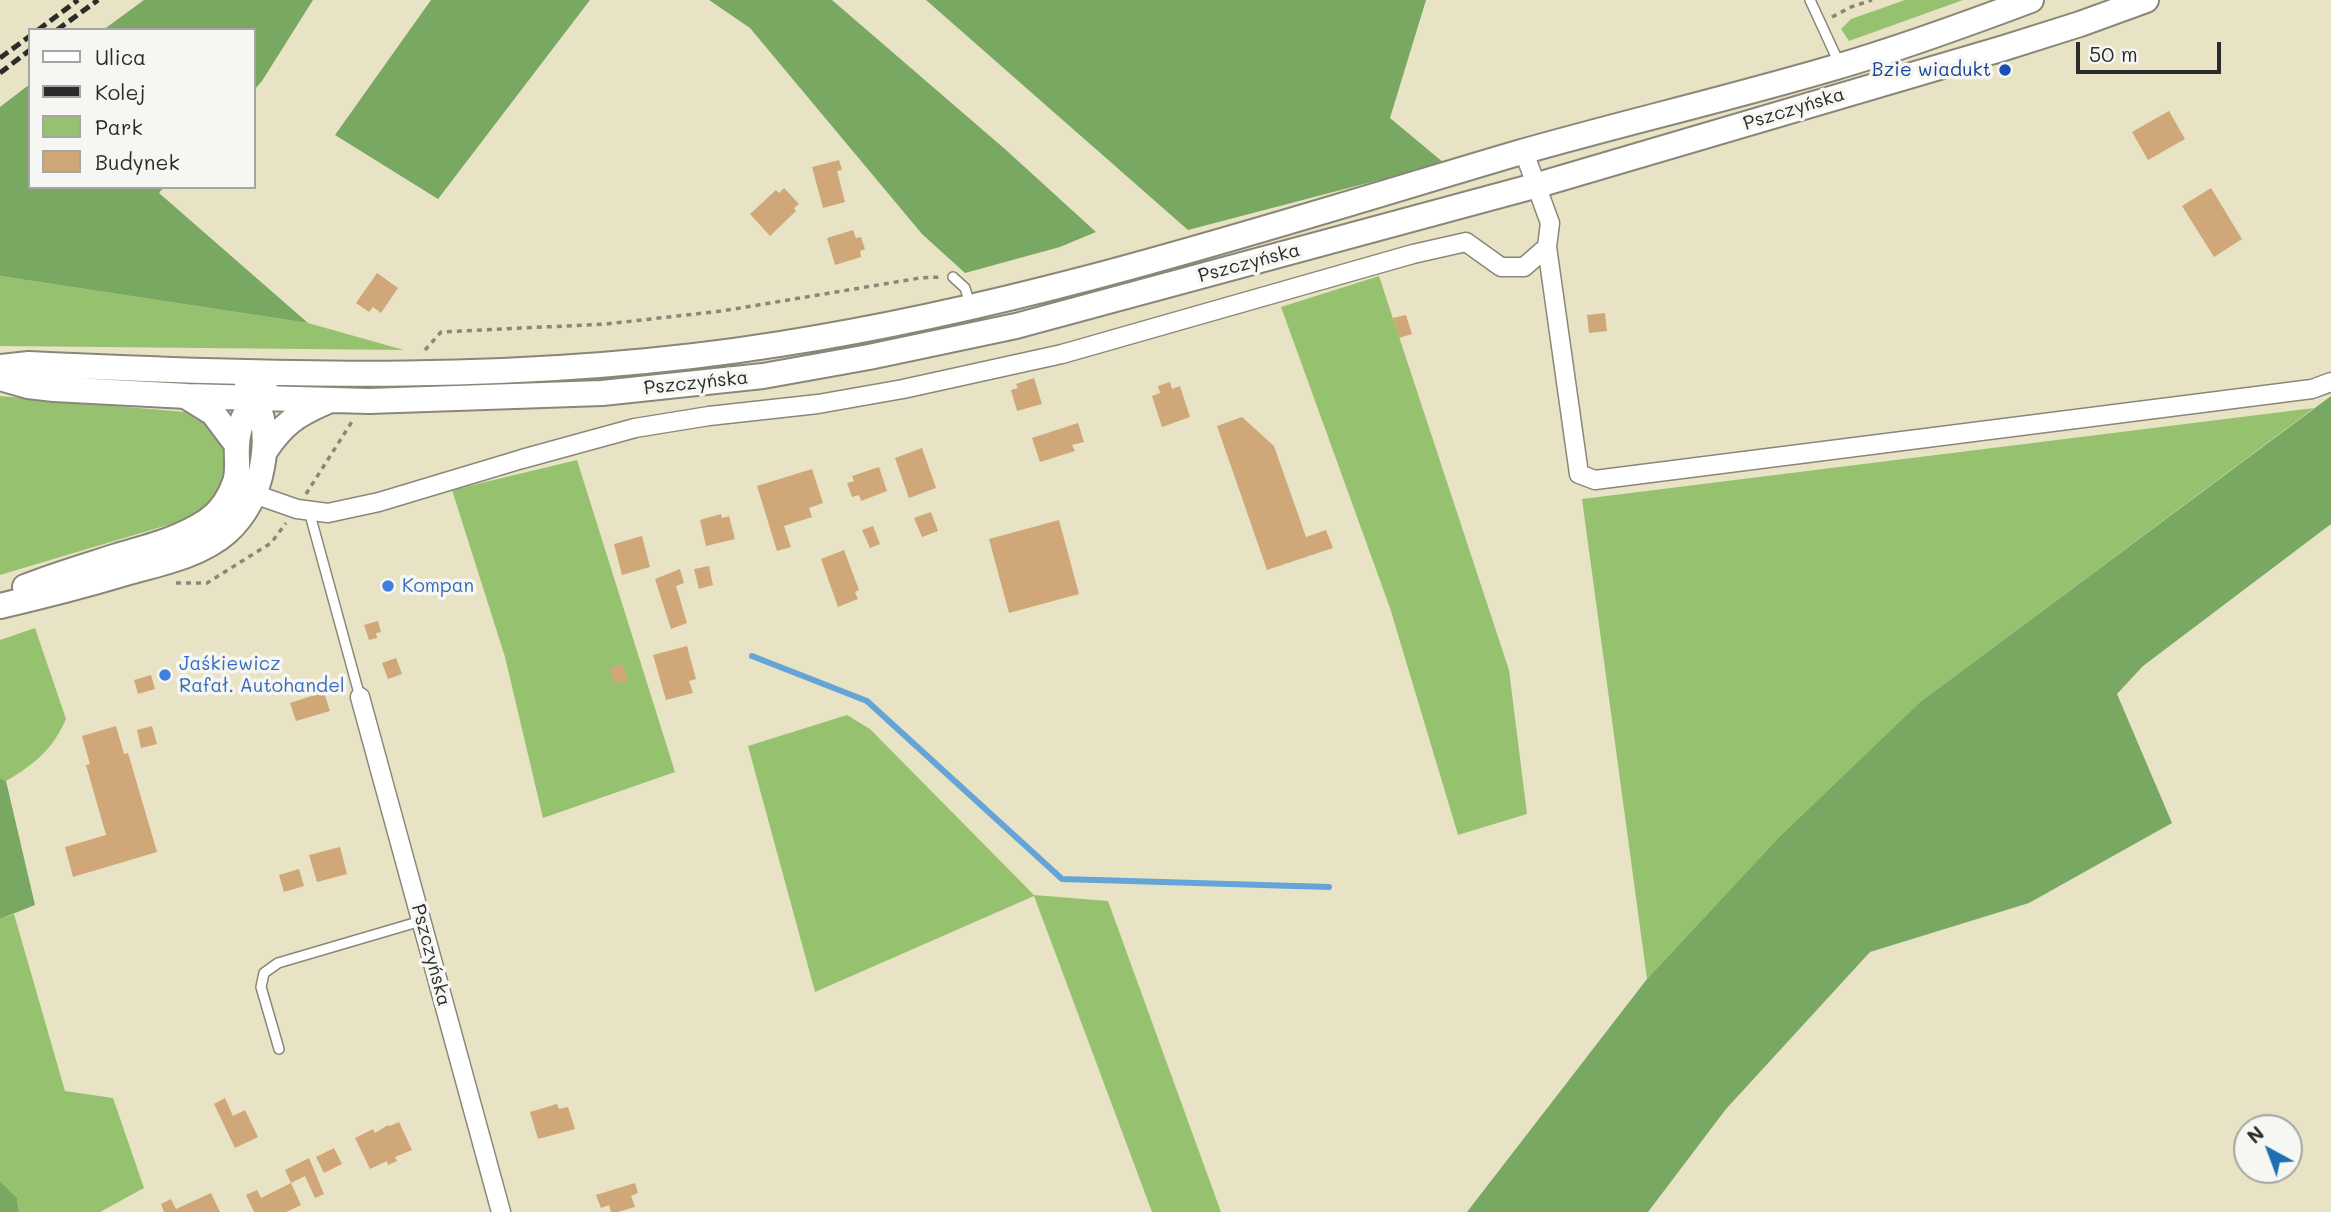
<!DOCTYPE html>
<meta charset="utf-8">
<style>
body{margin:0}
#map{position:relative;width:2331px;height:1212px;overflow:hidden;background:#e9e3c5;font-family:Mali,sans-serif}
canvas{display:block}
.legend{position:absolute;left:28px;top:28px;width:228px;height:161px;box-sizing:border-box;background:#f6f6f2;border:2px solid #a5a5a2;margin:0;padding:9px 12px;list-style:none;font-size:21px;color:#2b2b2b}
.legend li{display:flex;align-items:center;gap:14px;height:35px}
.legend b{width:35px;border:2px solid #a5a5a2}
.north{position:absolute;left:2233px;top:1114px;width:70px;height:70px;box-sizing:border-box;background:#f6f6f2;border:2px solid #a5a5a2;border-radius:50%;rotate:319deg;font-size:19px;font-weight:700;line-height:28px;text-align:center;color:#2b2b2b}
.north::after{content:'';display:block;margin:auto;width:24px;height:32px;background:#1f6fb2;clip-path:polygon(50% 0,100% 100%,50% 72%,0 100%)}
.scale{position:absolute;left:2076px;top:42px;width:145px;height:32px;box-sizing:border-box;border:4px solid #2b2b2b;border-top:0;padding-left:9px;font-size:21px;line-height:24px;white-space:nowrap;color:#2b2b2b;-webkit-text-stroke:5px #f6f6f2;paint-order:stroke}
</style>
<div id="map">
<canvas width="2331" height="1212"></canvas>
<ul class="legend">
<li><b style="height:9px;background:#fff"></b>Ulica</li>
<li><b style="height:9px;background:#2b2b2b"></b>Kolej</li>
<li><b style="height:19px;background:#96c270"></b>Park</li>
<li><b style="height:19px;background:#cfa779"></b>Budynek</li>
</ul>
<div class="north">N</div>
<div class="scale">50 m</div>
</div>
<script>
const context = document.querySelector('canvas').getContext('2d');
context.lineJoin = 'round';
function fillPath(path, color) { context.fillStyle = color; context.fill(path, 'evenodd'); }
function strokePath(path, color, width, dash) { context.strokeStyle = color; context.lineWidth = width; context.lineCap = dash ? 'butt' : 'round'; context.setLineDash(dash || []); context.stroke(path); }
function drawText(font, color, halo, rows, align = 'center') {
  context.font = font + ' Mali,sans-serif'; context.lineWidth = 7; context.setLineDash([]); context.textBaseline = 'middle'; context.strokeStyle = halo; context.fillStyle = color; for (const [text, x, y, turn = 0] of rows) {
    context.save(); context.translate(x, y); context.rotate((+turn || 0) * Math.PI / 180); context.textAlign = isNaN(turn) ? turn : align; if (halo) context.strokeText(text, 0, 0); context.fillText(text, 0, 0); context.restore();
  }
}
const green = new Path2D(`
 M 1905,0 L 1963,0 L 1849,41 L 1841,29 L 1851,19 Z
 M 0,276 L 308,323 L 404,350 L 0,346 Z
 M 1379,276 L 1509,670 L 1527,814 L 1458,835 L 1390,608 L 1281,307 Z
 M 0,396 L 197,413 L 214,426 L 224,450 L 224,471 L 223,485 L 198,516 L 0,575 Z
 M 2314,408 L 1920,702 L 1779,837 L 1647,979 L 1582,499 Z
 M 577,460 L 675,772 L 543,818 L 505,657 L 452,490 Z
 M 35,628 L 66,719 C 53,749 34,765 6,781 L 0,778 L 0,640 Z
 M 847,715 L 870,729 L 1034,895 L 1108,901 L 1221,1212 L 1152,1212 L 1034,896 L 815,992 L 748,746 Z
 M 14,914 L 65,1091 L 113,1098 L 144,1188 L 100,1212 L 19,1212 L 17,1198 L 0,1181 L 0,919 Z`);
const forest = new Path2D(`
 M 144,0 L 313,0 L 262,81 L 254,90 L 254,30 L 103,30 Z
 M 431,0 L 590,0 L 438,199 L 335,135 Z
 M 709,0 L 832,0 L 1006,150 L 1096,232 L 1060,247 L 965,273 L 922,234 L 750,28 Z
 M 926,0 L 1426,0 L 1390,118 L 1444,163 L 1188,230 Z
 M 30,84 L 30,187 L 164,187 L 159,193 L 308,323 L 0,276 L 0,107 Z
 M 2331,396 L 2331,524 L 2143,666 L 2117,694 L 2172,823 L 2029,903 L 1870,952 L 1726,1109 L 1648,1212 L 1467,1212 L 1647,979 L 1779,837 L 1920,702 Z
 M 0,778 L 6,781 L 35,905 L 0,919 Z
 M 0,1181 L 17,1198 L 19,1212 L 0,1212 Z`);
const stream = new Path2D(`
 M 752,656 L 867,701 L 1062,879 L 1329,887`);
const building = new Path2D(`
 M 2169,111 L 2185,139 L 2148,160 L 2132,132 Z
 M 839,160 L 842,170 L 837,171 L 845,202 L 823,208 L 812,167 Z
 M 784,188 L 799,204 L 794,208 L 796,211 L 770,236 L 750,214 L 776,190 L 779,193 Z
 M 2211,188 L 2242,239 L 2214,257 L 2182,206 Z
 M 853,230 L 856,238 L 861,237 L 865,249 L 860,251 L 861,257 L 835,265 L 827,238 Z
 M 377,273 L 398,288 L 381,313 L 373,307 L 369,312 L 356,303 Z
 M 1605,313 L 1607,331 L 1589,333 L 1587,315 Z
 M 1406,315 L 1412,334 L 1399,338 L 1393,318 Z
 M 1034,378 L 1042,404 L 1017,411 L 1011,390 L 1018,388 L 1016,384 Z
 M 1170,382 L 1172,389 L 1180,386 L 1190,417 L 1162,427 L 1152,396 L 1160,393 L 1158,386 Z
 M 1242,417 L 1274,446 L 1306,537 L 1326,530 L 1333,548 L 1267,570 L 1217,426 Z
 M 1078,423 L 1084,442 L 1072,445 L 1075,451 L 1040,462 L 1032,438 Z
 M 922,448 L 936,488 L 909,498 L 895,458 Z
 M 879,467 L 887,491 L 861,501 L 859,495 L 852,497 L 847,483 L 854,481 L 852,476 Z
 M 812,469 L 823,503 L 809,508 L 812,517 L 784,526 L 791,547 L 777,551 L 757,486 Z
 M 931,512 L 938,531 L 922,537 L 914,518 Z
 M 721,514 L 722,518 L 729,516 L 735,539 L 706,546 L 700,520 Z
 M 1059,520 L 1079,594 L 1009,613 L 989,539 Z
 M 873,526 L 880,544 L 870,548 L 862,530 Z
 M 642,536 L 650,567 L 622,575 L 614,544 Z
 M 844,550 L 859,590 L 855,592 L 858,599 L 838,607 L 821,559 Z
 M 709,566 L 713,585 L 699,589 L 694,569 Z
 M 680,569 L 684,583 L 676,586 L 687,623 L 671,629 L 655,579 Z
 M 378,621 L 381,632 L 376,633 L 377,638 L 369,640 L 364,625 Z
 M 687,646 L 696,679 L 689,681 L 693,693 L 666,700 L 653,655 Z
 M 396,658 L 402,674 L 388,679 L 382,663 Z
 M 623,664 L 628,680 L 615,684 L 610,668 Z
 M 151,675 L 155,689 L 138,694 L 134,680 Z
 M 324,692 L 330,711 L 296,721 L 290,703 Z
 M 116,726 L 124,754 L 128,753 L 157,852 L 73,877 L 65,847 L 106,835 L 86,765 L 90,764 L 82,736 Z
 M 152,726 L 157,744 L 141,748 L 137,730 Z
 M 340,847 L 347,874 L 317,882 L 309,855 Z
 M 299,869 L 304,886 L 284,892 L 279,875 Z
 M 225,1098 L 233,1116 L 245,1110 L 258,1137 L 235,1148 L 214,1104 Z
 M 557,1104 L 559,1109 L 568,1107 L 575,1129 L 538,1139 L 530,1112 Z
 M 399,1122 L 412,1150 L 395,1157 L 397,1161 L 388,1165 L 387,1161 L 370,1169 L 355,1138 L 373,1129 L 375,1133 L 388,1125 L 390,1126 Z
 M 334,1148 L 342,1164 L 324,1173 L 316,1157 Z
 M 309,1158 L 324,1194 L 315,1198 L 305,1176 L 291,1183 L 301,1205 L 286,1212 L 254,1212 L 246,1195 L 257,1190 L 261,1198 L 291,1183 L 285,1170 Z
 M 635,1183 L 638,1193 L 631,1196 L 635,1207 L 618,1212 L 611,1212 L 609,1205 L 601,1208 L 596,1195 Z
 M 211,1193 L 220,1212 L 164,1212 L 161,1204 L 171,1199 L 176,1209 Z`);
const path = new Path2D(`
 M 1832,17 L 1851,7 L 1872,0
 M 425,350 L 441,332 L 606,324 L 722,311 L 920,278 L 941,277
 M 306,494 L 353,420
 M 176,583 L 207,583 L 271,543 L 286,523`);
const service = new Path2D(`
 M 1810,0 L 1840,65
 M 953,277 L 965,288 L 970,304
 M 309,511 L 360,697
 M 279,1049 L 261,987 L 264,973 L 278,963 L 421,921`);
const minor = new Path2D(`
 M 1547,247 L 1579,474 L 1595,480 L 2312,389 L 2331,382
 M 254,494 L 297,509 L 328,513 L 379,502 L 522,459 L 635,428 L 709,416 L 818,404 L 903,389 L 1062,354 L 1413,254 L 1466,242 L 1501,267 L 1524,267 L 1547,247 L 1550,223 L 1524,152
 M 360,697 L 501,1212`);
const secondary = new Path2D(`
 M 0,367 L 29,364 C 281,376 530,384 780,344 C 1032,305 1274,225 1518,153 C 1623,123 1731,98 1836,67 C 1902,48 1967,24 2031,0
 M 0,378 L 28,386 L 54,389 L 187,396 L 369,401 L 602,393 L 763,376 L 869,357 L 1016,326 L 1538,185 L 2004,48 L 2080,24 L 2146,0
 M 187,397 L 213,413 L 237,445
 M 265,451 C 283,424 296,415 326,402
 M 25,587 C 55,575 86,566 117,556 C 148,547 180,539 207,521 C 220,512 230,497 235,482 C 239,470 236,458 237,445 C 238,422 248,405 265,389
 M 0,606 C 43,596 86,585 129,572 C 162,563 201,555 227,532 C 245,516 258,491 262,467 C 268,434 265,415 247,386`);
const rail = new Path2D(`
 M 38,30 L 78,0
 M 57,30 L 98,0
 M 0,58 L 30,36
 M 0,73 L 30,50`);
const markers = [
 [2005,70,7,"#1a4fb4"],
 [388,586,7,"#3f7fe0"],
 [165,675,7,"#3f7fe0"]
];
const transitNames = [
 ["Bzie wiadukt",1991,70]
];
const streetNames = [
 ["Pszczyńska",1794,109,-17],
 ["Pszczyńska",1249,263,-15],
 ["Pszczyńska",696,383,-6],
 ["Pszczyńska",431,955,75]
];
const shopNames = [
 ["Kompan",402,586],
 ["Jaśkiewicz",179,664],
 ["Rafał. Autohandel",179,686]
];
fillPath(green, '#96c270');
fillPath(forest, '#78a862');
strokePath(stream, '#64a4d7', 6);
fillPath(building, '#cfa779');
strokePath(service, '#8a8778', 12);
strokePath(minor, '#8a8778', 21);
strokePath(secondary, '#8a8778', 28);
strokePath(path, '#8a8778', 3.5, [5, 5]);
strokePath(service, '#fff', 9);
strokePath(minor, '#fff', 18);
strokePath(secondary, '#fff', 24);
strokePath(rail, '#2b2b2b', 5, [10, 5]);
for (const [x, y, r, color] of markers) { const dot = new Path2D(); dot.arc(x, y, r, 0, 2 * Math.PI); context.fillStyle = color; context.fill(dot); strokePath(dot, '#f6f6f2', 2.5); }
drawText('19px', '#164399', '#f6f6f2', transitNames, 'right');
drawText('19px', '#2b2b2b', '#f6f6f2', streetNames);
drawText('19px', '#366cbe', '#f6f6f2', shopNames, 'left');
</script>
